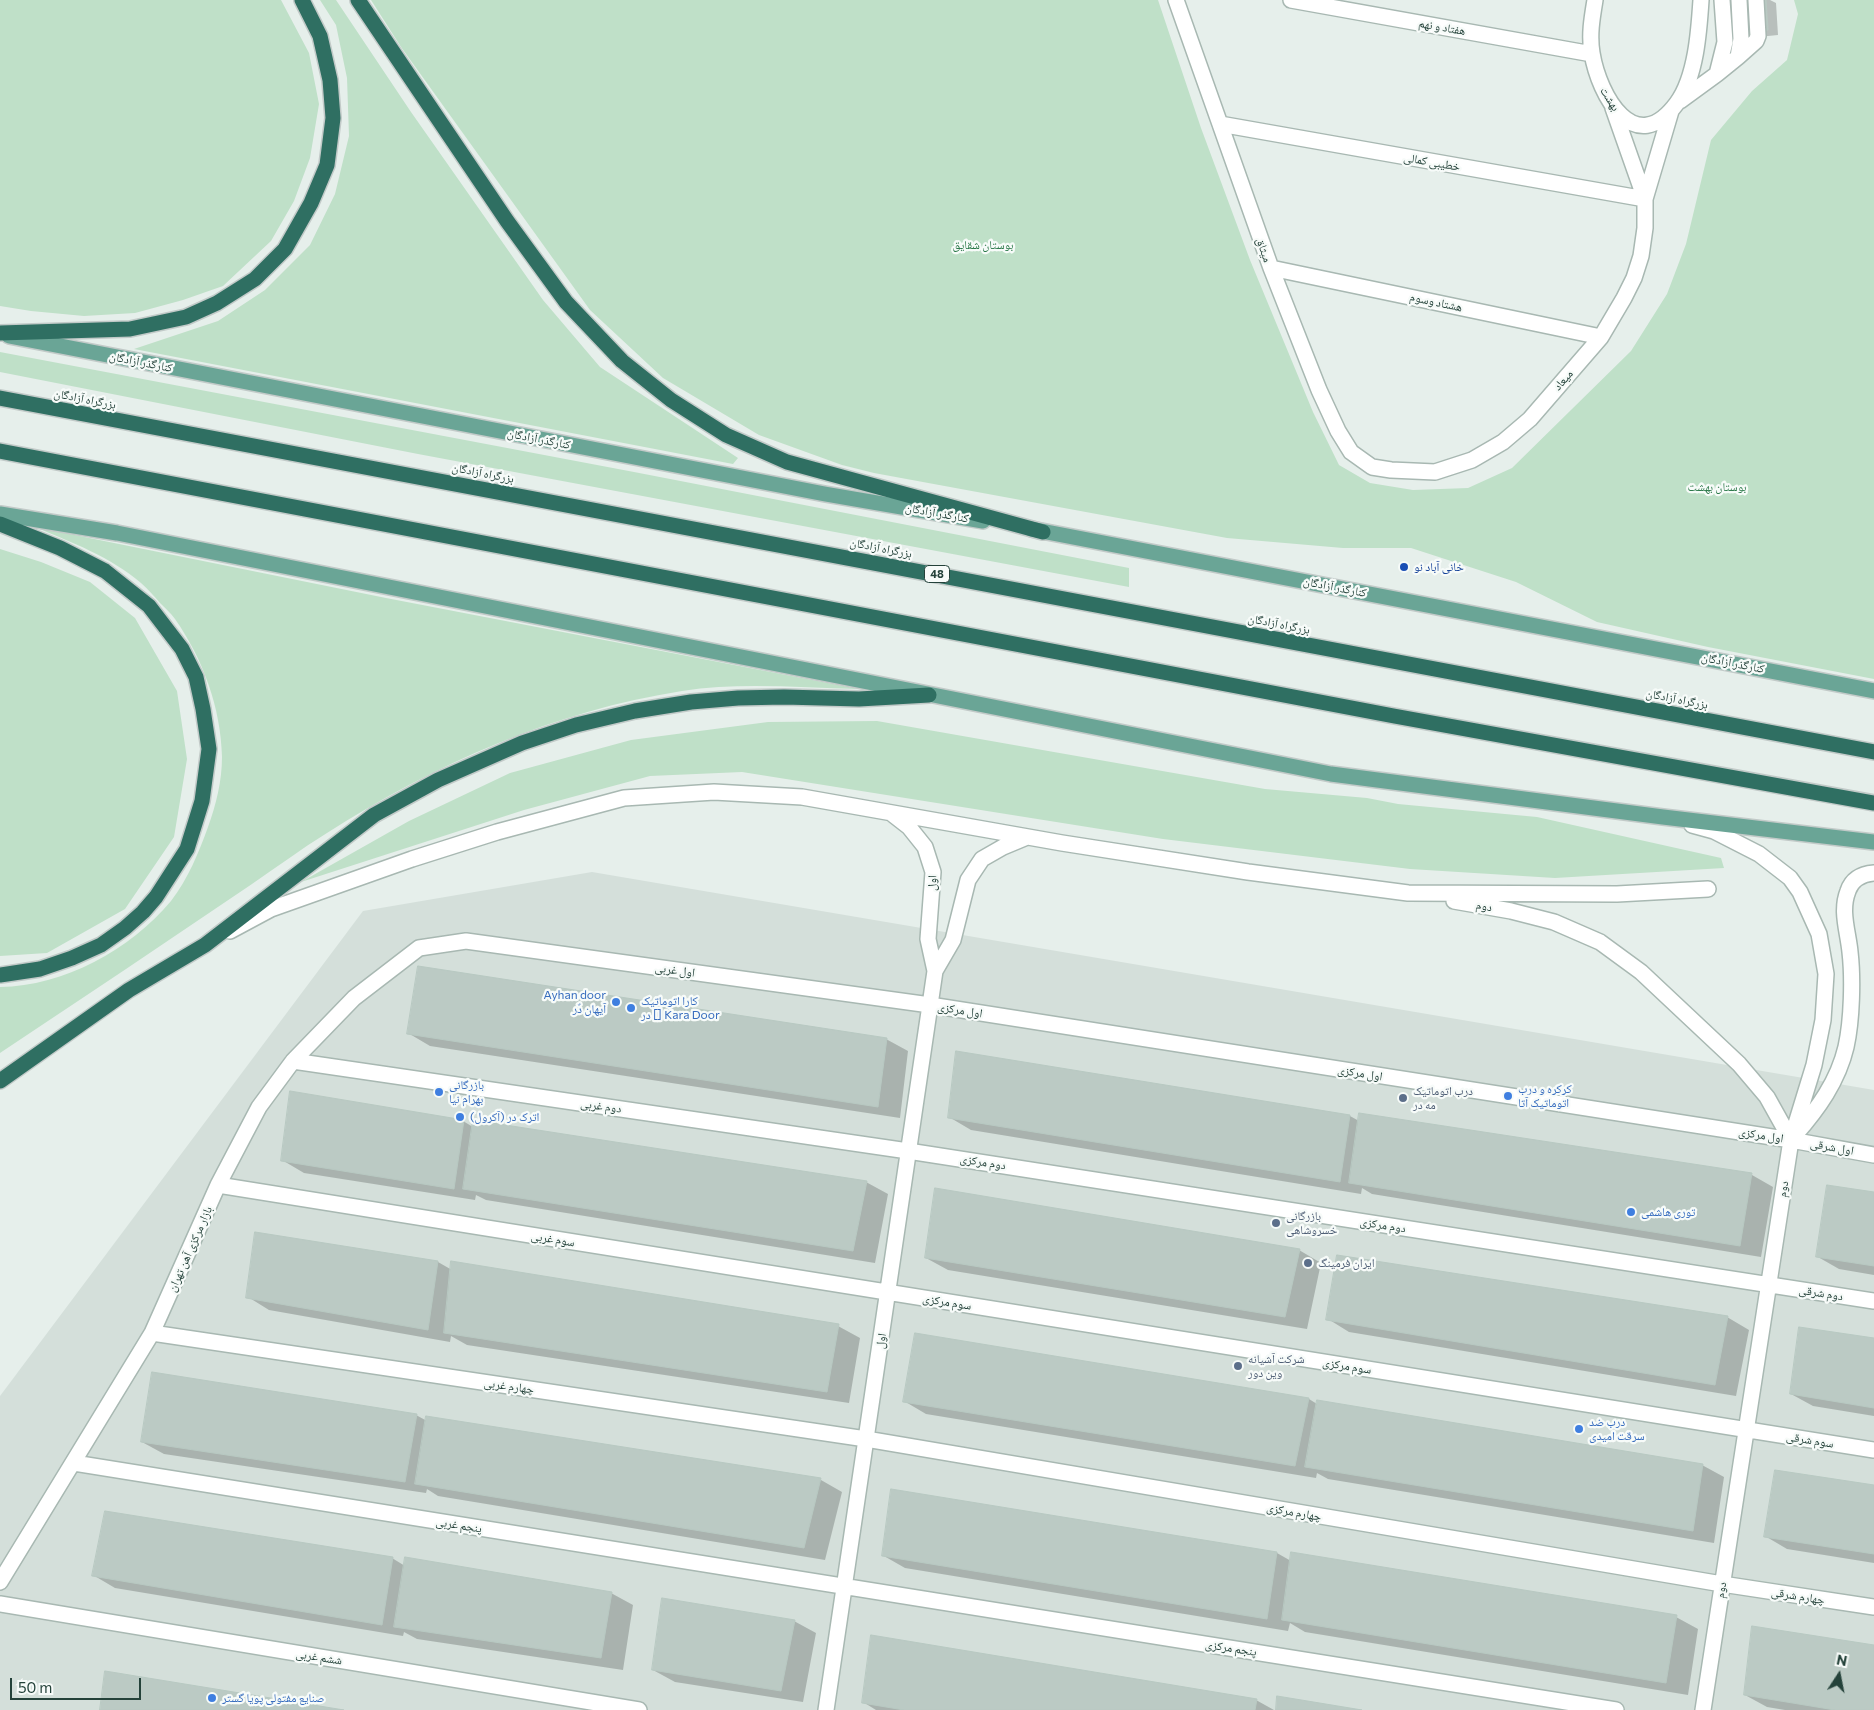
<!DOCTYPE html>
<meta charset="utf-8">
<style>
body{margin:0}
#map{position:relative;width:1874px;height:1710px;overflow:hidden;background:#e6efeb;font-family:Commissioner,sans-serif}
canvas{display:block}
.north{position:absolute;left:1814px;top:1650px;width:50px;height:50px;-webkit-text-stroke:4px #f7fbf9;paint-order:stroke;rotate:11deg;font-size:14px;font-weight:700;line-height:20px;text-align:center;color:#24423a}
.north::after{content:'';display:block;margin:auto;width:18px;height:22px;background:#24423a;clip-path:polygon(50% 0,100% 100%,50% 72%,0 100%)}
.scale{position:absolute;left:10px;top:1678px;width:131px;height:22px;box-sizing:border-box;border:2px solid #24423a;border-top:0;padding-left:6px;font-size:15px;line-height:18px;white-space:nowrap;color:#24423a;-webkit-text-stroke:4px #f7fbf9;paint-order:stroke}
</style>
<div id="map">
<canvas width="1874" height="1710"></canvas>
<div class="north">N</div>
<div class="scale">50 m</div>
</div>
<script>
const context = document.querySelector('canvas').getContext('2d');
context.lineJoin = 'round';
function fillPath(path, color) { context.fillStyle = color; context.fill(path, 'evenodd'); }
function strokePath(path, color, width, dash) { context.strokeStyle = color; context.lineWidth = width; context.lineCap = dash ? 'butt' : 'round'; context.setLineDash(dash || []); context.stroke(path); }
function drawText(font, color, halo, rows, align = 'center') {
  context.font = font + ' Commissioner,"Noto Naskh Arabic",sans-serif'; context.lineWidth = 4.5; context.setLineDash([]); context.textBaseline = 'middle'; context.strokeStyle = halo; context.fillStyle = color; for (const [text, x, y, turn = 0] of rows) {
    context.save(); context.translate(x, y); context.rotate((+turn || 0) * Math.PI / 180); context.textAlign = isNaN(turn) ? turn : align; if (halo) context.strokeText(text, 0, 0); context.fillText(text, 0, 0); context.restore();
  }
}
const built = new Path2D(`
 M 592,872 L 1874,1090 L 1874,1710 L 0,1710 L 0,1396 L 363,911 Z`);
const green = new Path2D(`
 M 0,0 L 281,0 L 309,53 L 319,104 L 310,158 L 294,201 L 271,241 L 223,286 L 183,300 L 135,313 L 84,316 L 31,311 L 0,306 Z
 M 320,0 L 336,0 L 411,112 L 543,300 L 600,367 L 738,458 L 733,464 L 134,349 L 218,321 L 265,290 L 310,245 L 335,194 L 349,136 L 347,78 L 336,25 Z
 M 371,0 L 1158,0 L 1201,128 L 1250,260 L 1313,412 L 1339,465 L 1370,483 L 1413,490 L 1468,488 L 1512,468 L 1631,351 L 1667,294 L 1686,244 L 1711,140 L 1752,91 L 1787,60 L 1798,14 L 1794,0 L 1874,0 L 1874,679 L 1708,647 L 1597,622 L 1516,582 L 1411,548 L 1343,548 L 1227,538 L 874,473 L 842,465 L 759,435 L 663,378 L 590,310 L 401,47 Z
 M 0,352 L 634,472 L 1129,568 L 1129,587 L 418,454 L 0,372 Z
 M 35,527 L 386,598 L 859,689 C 801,688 740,682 682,691 C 554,711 435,764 327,833 C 301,849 277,867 252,884 C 168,941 84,997 0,1053 L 0,987 C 64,986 130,950 171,901 C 188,879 199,852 208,827 C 216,805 222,781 222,757 C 221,708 203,659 175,619 C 171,613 165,608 160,603 C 154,596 148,589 141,583 C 111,557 71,542 35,527 Z
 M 0,549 L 41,562 L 90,582 L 135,618 L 177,691 L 187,759 L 174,837 L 125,909 L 47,953 L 0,956 Z
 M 877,721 L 1265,789 L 1367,798 L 1398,804 L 1537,817 L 1721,858 L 1724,868 L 1555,878 L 1410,869 L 1163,839 L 742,772 L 650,776 L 524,810 L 301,882 L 409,821 L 510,773 L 631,740 L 768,722 Z`);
const shadow = new Path2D(`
 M 1715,0 L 1770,0 L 1776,3 L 1778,35 L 1728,40 Z
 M 408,1033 L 886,1039 L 908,1051 L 900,1118 L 430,1046 Z
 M 957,1053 L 1350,1116 L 1359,1121 L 1752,1175 L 1773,1187 L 1761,1257 L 1372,1194 L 1362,1188 L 1361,1194 L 971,1130 L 949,1117 Z
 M 463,1121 L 473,1127 L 866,1182 L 888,1194 L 875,1263 L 486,1200 L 476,1195 L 475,1200 L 304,1173 L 282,1160 Z
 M 1874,1194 L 1874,1275 L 1839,1269 L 1818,1257 Z
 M 1299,1250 L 1321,1263 L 1307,1329 L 948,1270 L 926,1258 Z
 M 438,1262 L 452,1270 L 838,1326 L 860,1338 L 849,1403 L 467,1345 L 451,1336 L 450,1342 L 269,1310 L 248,1297 Z
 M 1727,1317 L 1749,1330 L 1736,1396 L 1349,1332 L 1328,1319 Z
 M 916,1335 L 1309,1399 L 1317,1404 L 1702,1465 L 1724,1477 L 1714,1543 L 1328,1479 L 1317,1473 L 1316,1478 L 926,1414 L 904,1401 Z
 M 1874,1340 L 1874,1416 L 1813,1406 L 1791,1394 Z
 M 416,1415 L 427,1421 L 427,1418 L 821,1480 L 842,1492 L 825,1560 L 438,1496 L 427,1489 L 426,1493 L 164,1454 L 142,1442 Z
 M 1874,1486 L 1874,1563 L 1787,1549 L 1765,1536 Z
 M 1277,1553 L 1291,1561 L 1676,1617 L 1698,1629 L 1688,1695 L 1305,1632 L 1290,1623 L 1288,1631 L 905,1568 L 884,1556 Z
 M 392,1558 L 405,1566 L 611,1593 L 633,1605 L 623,1670 L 417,1639 L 404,1632 L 403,1636 L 115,1588 L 93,1575 Z
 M 794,1621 L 816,1633 L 803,1702 L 675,1682 L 653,1670 Z
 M 1874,1646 L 1874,1710 L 1785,1710 L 1767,1707 L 1745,1695 Z
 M 1256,1700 L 1274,1710 L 876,1710 L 863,1702 Z`);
const building = new Path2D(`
 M 1748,0 L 1766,0 L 1768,30 L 1751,31 Z
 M 418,966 L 887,1038 L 878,1107 L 407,1034 Z
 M 956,1051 L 1350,1115 L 1340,1182 L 948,1118 Z
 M 290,1091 L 464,1120 L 454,1189 L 281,1161 Z
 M 1359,1113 L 1752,1173 L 1740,1246 L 1349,1183 Z
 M 473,1120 L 867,1181 L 853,1251 L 463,1189 Z
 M 1827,1185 L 1874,1192 L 1874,1266 L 1816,1257 Z
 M 935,1188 L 1300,1249 L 1285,1317 L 925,1258 Z
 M 255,1232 L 438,1261 L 428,1330 L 246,1298 Z
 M 1337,1255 L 1728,1316 L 1715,1385 L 1326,1320 Z
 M 451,1261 L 839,1324 L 827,1392 L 444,1333 Z
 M 1799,1327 L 1874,1338 L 1874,1408 L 1790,1394 Z
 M 915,1333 L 1309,1398 L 1295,1466 L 903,1402 Z
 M 152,1372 L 417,1414 L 405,1482 L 141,1442 Z
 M 1317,1400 L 1703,1464 L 1693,1531 L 1305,1467 Z
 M 426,1416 L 821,1478 L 804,1548 L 415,1484 Z
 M 1775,1470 L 1874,1485 L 1874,1554 L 1764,1537 Z
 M 891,1489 L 1277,1552 L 1267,1619 L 882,1556 Z
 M 105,1511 L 393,1557 L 382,1625 L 92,1576 Z
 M 1291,1552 L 1677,1615 L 1666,1683 L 1282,1620 Z
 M 405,1557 L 612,1592 L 601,1658 L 394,1627 Z
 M 662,1598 L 795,1620 L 781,1691 L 652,1670 Z
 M 1752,1626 L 1874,1645 L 1874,1710 L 1835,1710 L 1744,1695 Z
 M 871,1635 L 1257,1699 L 1255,1710 L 904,1710 L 862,1703 Z
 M 105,1671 L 344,1710 L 100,1710 Z
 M 1277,1696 L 1362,1710 L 1276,1710 Z`);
const minor = new Path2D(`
 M 1176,0 L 1271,268 L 1319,390 L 1338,431 L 1351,452 L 1372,467 L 1391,470 L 1435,472 L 1472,460 L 1503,442 L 1530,419 L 1601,337 L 1624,298 L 1634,278 L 1641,256 L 1645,228 L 1645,199 L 1671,111
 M 1291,0 L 1592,54
 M 1595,0 C 1592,18 1589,35 1592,53 C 1599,96 1635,160 1677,103 C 1696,77 1699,31 1701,0
 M 1738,57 L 1756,41 L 1758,36 L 1756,0
 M 1717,74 L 1738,57 L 1741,39 L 1739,0
 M 1680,101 L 1717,74 L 1725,42 L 1722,0
 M 1613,108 L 1645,199
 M 1220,124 L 1645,199
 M 1271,268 L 1601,337
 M 1692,825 L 1714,831 L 1759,854 L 1790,878 L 1800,892 L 1819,934 L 1826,974 L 1823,1020 L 1814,1065 L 1791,1140 L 1703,1710
 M 1454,901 L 1511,911 L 1554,922 L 1600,942 L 1641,972 L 1739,1064 L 1767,1097 L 1791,1140
 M 230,931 L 271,909 L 412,859 L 497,832 L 624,798 L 714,792 L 802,797 L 1062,843 L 1248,872 L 1408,893 L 1617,894 L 1708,889
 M 935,971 L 953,940 L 968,880 L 982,859 L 1003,847 L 1027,837
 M 293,1061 L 908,1151 L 1874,1301
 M 1795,1135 C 1818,1109 1838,1081 1846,1047 C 1852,1020 1853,978 1850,952 C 1848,931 1840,911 1848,891 C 1852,879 1862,874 1874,873
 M 218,1185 L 1874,1450
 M 152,1333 L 866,1439 L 1722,1584 L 1874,1607
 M 74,1463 L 1616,1710
 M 0,1582 L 152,1333 L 218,1185 L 259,1107 L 293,1061 L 354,998 L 419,948 L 466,941 L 930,1005 L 1791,1140 L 1874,1155
 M 0,1604 L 639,1710
 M 826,1710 L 935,971 L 928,939 L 933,872 L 925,847 L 909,827 L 891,813`);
const major = new Path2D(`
 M 9,336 L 825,494 L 983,521
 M 0,514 L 117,533 L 1331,774 L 1663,817 L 1874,842
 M 1031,529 L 1874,691`);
const highway = new Path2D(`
 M 358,0 L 507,221 L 566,302 L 622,361 L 671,400 L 726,435 L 787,462 L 1043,532
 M 0,333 L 130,329 L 186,317 L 217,303 L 255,279 L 285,249 L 311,203 L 327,165 L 333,118 L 330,80 L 320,36 L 302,0
 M 0,398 L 1874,752
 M 0,451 L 1394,716 L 1874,803
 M 0,524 L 60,548 L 105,571 L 149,606 L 182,649 L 196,677 L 203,709 L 209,749 L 202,801 L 187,849 L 156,897 L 143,912 L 125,928 L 101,945 L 72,958 L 40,969 L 0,975
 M 0,1081 L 129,990 L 205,945 L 374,815 L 438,780 L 522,743 L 576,725 L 635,711 L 691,702 L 738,698 L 784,697 L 859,699 L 929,695`);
const markers = [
 [1404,567,5,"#1a4fb4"],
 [616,1002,5,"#3f7fe0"],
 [631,1008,5,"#3f7fe0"],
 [439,1092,5,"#3f7fe0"],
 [1508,1096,5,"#3f7fe0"],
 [1403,1098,5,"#5c6f8a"],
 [460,1117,5,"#3f7fe0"],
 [1631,1212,5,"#3f7fe0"],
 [1276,1223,5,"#5c6f8a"],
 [1308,1263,5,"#5c6f8a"],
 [1238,1366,5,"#5c6f8a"],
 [1579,1429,5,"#3f7fe0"],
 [212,1698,5,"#3f7fe0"]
];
const shields = [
 [937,574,25]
];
const shieldNames = [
 ["48",937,574]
];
const streetNames = [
 ["هفتاد و نهم",1442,27,10],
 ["بهشت",1610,99,58],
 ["خطیبی کمالی",1432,162,10],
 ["میثاق",1264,250,71],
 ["هشتاد وسوم",1436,302,12],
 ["کنارگذر آزادگان",141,362,11],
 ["میعاد",1563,380,-49],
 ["بزرگراه آزادگان",85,399,11],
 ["کنارگذر آزادگان",539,439,11],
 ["بزرگراه آزادگان",483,473,11],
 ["کنارگذر آزادگان",937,513,10],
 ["بزرگراه آزادگان",881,548,11],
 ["کنارگذر آزادگان",1335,587,11],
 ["بزرگراه آزادگان",1279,624,11],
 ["کنارگذر آزادگان",1733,663,11],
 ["بزرگراه آزادگان",1677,699,11],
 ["اول",932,883,-88],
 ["دوم",1484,906,10],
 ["اول غربی",675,970,8],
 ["اول مرکزی",960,1010,9],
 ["اول مرکزی",1360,1073,9],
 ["دوم غربی",601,1106,8],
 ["اول مرکزی",1761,1135,9],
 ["اول شرقی",1832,1147,10],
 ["دوم مرکزی",983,1162,9],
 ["دوم",1783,1189,-81],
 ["دوم مرکزی",1383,1225,9],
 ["سوم غربی",553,1239,9],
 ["بازار مرکزی آهن تهران",190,1249,-66],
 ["دوم شرقی",1821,1293,9],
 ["سوم مرکزی",947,1302,9],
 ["اول",881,1341,-82],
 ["سوم مرکزی",1347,1366,9],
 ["چهارم غربی",509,1386,8],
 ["سوم شرقی",1810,1440,9],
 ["چهارم مرکزی",1294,1512,10],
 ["پنجم غربی",459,1525,9],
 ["دوم",1721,1590,-81],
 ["چهارم شرقی",1798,1596,9],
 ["پنجم مرکزی",1231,1648,9],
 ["ششم غربی",319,1657,9]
];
const parkNames = [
 ["بوستان شقایق",983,245],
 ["بوستان بهشت",1717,487]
];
const transitNames = [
 ["خانی آباد نو",1414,567]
];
const shopNames = [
 ["Ayhan door",606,995,"right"],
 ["آیهان دٌر",606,1009,"right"],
 ["کارا اتوماتیک",641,1001],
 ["در [] Kara Door",641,1015],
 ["بازرگانی",449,1085],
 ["بهرام نیا",449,1099],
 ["کرکره و درب",1518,1089],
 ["اتوماتیک آتا",1518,1103],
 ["اترک در (آکرول)",470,1117],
 ["توری هاشمی",1641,1212],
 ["درب ضد",1589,1422],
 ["سرقت امیدی",1589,1436],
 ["صنایع مفتولی پویا گستر",222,1698]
];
const serviceNames = [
 ["درب اتوماتیک",1413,1091],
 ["مه در",1413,1105],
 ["بازرگانی",1286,1216],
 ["خسروشاهی",1286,1230],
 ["ایران فرمینگ",1318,1263],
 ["شرکت آشیانه",1248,1359],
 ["وین دور",1248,1373]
];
fillPath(built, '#d4dfda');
fillPath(green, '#bfe0c8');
fillPath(shadow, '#0003');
fillPath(building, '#bbcac4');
strokePath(building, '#b8c9c2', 1);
strokePath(minor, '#a8b8b2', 18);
strokePath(major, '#c2cac8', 18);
strokePath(highway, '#c2cac8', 18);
strokePath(minor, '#fff', 15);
strokePath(major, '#6aa596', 15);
strokePath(highway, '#2f6f62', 15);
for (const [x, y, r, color] of markers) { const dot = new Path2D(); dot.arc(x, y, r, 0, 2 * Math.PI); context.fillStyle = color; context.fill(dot); strokePath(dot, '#f7fbf9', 2); }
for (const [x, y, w] of shields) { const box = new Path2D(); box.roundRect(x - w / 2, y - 8.5, w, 17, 4); context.fillStyle = '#f7fbf9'; context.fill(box); strokePath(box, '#24423a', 1); }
drawText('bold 11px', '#24423a', null, shieldNames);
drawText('12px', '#24423a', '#f7fbf9', streetNames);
drawText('12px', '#2d7a4b', '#f7fbf9', parkNames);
drawText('12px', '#164399', '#f7fbf9', transitNames, 'left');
drawText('12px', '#366cbe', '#f7fbf9', shopNames, 'left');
drawText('12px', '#4e5e75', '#f7fbf9', serviceNames, 'left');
</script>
